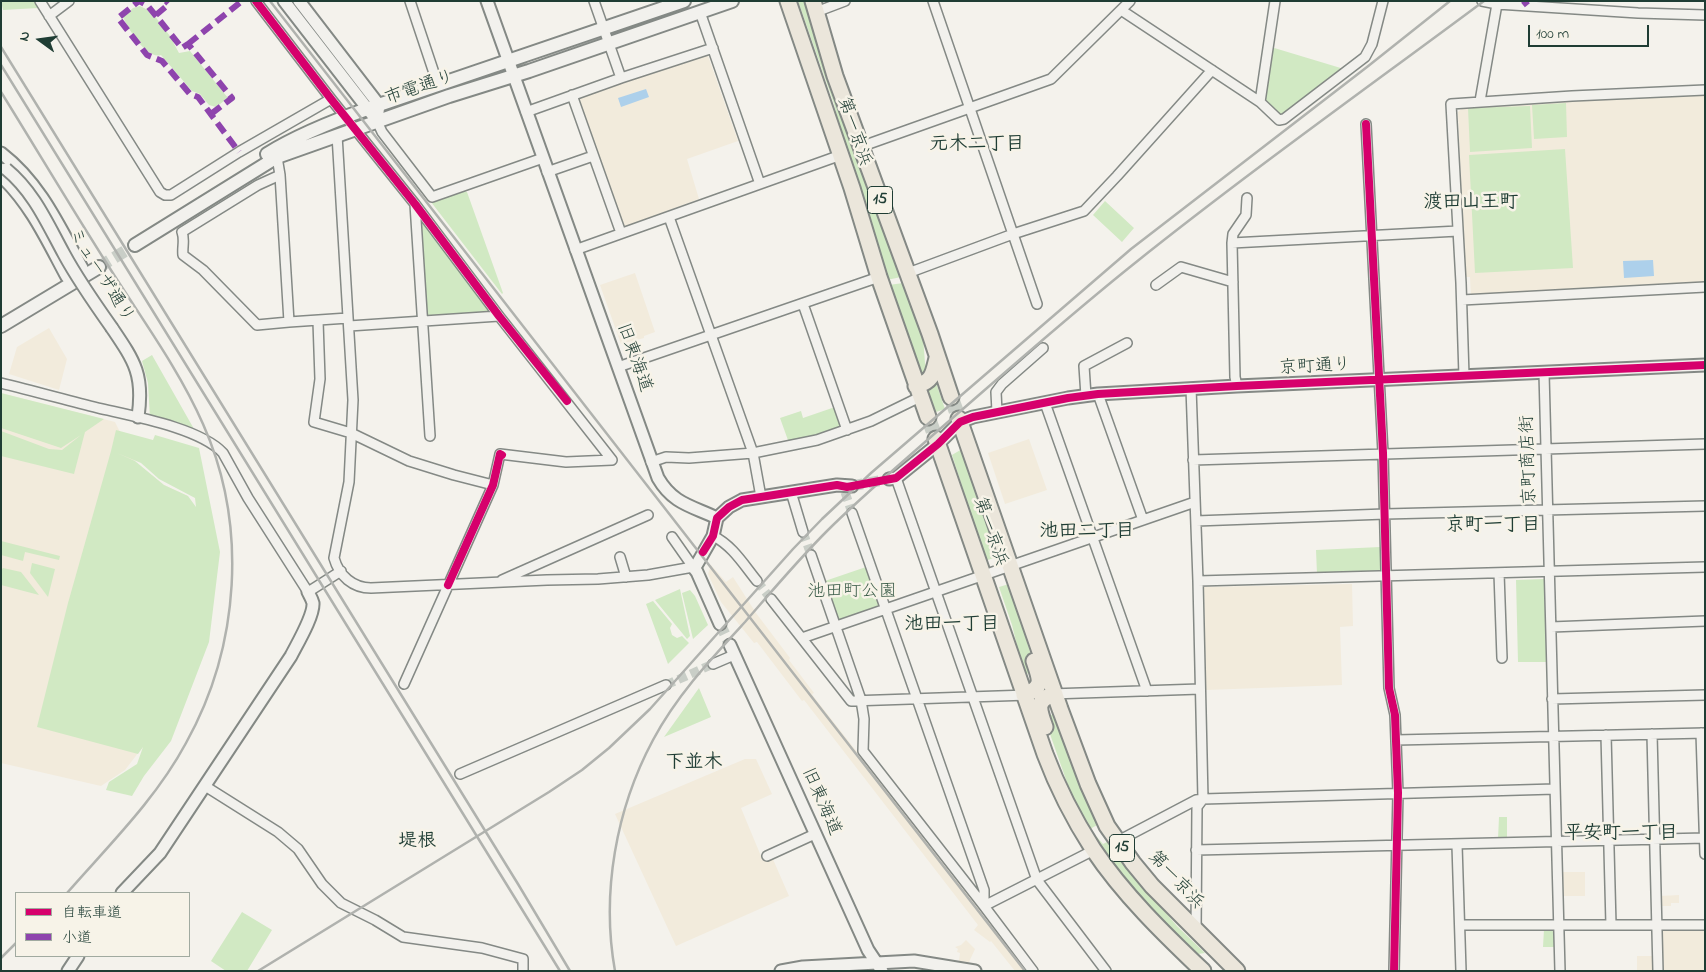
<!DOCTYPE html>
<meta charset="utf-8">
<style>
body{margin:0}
#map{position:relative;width:1706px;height:972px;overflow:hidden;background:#f4f2ec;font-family:"Indie Flower","Klee One",sans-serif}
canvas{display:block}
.frame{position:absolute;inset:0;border:2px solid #1f3d34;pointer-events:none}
.legend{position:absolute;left:15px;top:892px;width:175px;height:65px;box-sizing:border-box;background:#f7f3e8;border:1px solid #a1aaa0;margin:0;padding:6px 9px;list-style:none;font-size:15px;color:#1f3d34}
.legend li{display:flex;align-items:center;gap:10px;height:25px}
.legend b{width:25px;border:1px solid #a1aaa0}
.north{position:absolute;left:15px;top:15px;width:50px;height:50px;-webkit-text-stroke:4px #f7f3e8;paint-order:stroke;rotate:284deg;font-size:14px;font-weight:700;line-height:20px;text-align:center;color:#1f3d34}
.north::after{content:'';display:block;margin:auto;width:18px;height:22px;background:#1f3d34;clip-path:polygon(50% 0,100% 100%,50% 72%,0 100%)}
.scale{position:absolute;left:1528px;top:25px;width:121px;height:22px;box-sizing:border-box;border:2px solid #1f3d34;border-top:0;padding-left:6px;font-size:15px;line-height:18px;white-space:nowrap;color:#1f3d34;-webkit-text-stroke:4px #f7f3e8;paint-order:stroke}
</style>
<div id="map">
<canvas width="1706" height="972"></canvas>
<div class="frame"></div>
<ul class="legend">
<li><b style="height:6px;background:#d6006c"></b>自転車道</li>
<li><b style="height:6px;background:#8e44ad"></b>小道</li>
</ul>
<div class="north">N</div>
<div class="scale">100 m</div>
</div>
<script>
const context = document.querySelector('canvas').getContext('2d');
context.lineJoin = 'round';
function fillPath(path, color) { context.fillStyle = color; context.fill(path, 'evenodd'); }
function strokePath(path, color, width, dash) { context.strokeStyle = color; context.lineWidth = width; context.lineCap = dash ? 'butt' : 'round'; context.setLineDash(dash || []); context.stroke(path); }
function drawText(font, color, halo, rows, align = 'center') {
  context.font = font + ' "Indie Flower","Klee One",sans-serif'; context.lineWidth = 5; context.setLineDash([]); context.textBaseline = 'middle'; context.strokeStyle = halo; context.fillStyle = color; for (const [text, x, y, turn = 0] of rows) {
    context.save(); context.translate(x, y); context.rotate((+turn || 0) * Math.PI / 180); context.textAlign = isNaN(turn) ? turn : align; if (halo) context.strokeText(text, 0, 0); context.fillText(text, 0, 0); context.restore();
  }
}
const built = new Path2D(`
 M 707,53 L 738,141 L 687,159 L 699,199 L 624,227 L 620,226 L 576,101 L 579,96 Z
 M 1705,93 L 1705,283 L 1471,297 L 1470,277 L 1465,277 L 1458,112 L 1466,105 Z
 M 635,273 L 655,332 L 644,336 L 644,338 L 621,344 L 600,285 Z
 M 49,328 L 67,359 L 59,390 L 9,374 L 17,347 Z
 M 1,393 L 115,422 L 135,462 L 164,485 L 188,496 L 188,615 L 158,714 L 145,744 L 125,770 L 101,786 L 1,763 Z
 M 1029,439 L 1047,490 L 1005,504 L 988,453 Z
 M 711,565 L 726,582 L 733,577 L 756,613 L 790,658 L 789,660 L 814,693 L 812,694 L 814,697 L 1029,971 L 1015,971 L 991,941 L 990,942 L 974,930 L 978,925 L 804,700 L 802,701 L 757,642 L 754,643 L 721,602 L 708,574 Z
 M 1352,584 L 1353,626 L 1340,627 L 1342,685 L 1206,690 L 1204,587 Z
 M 745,759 L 756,759 L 772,794 L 741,808 L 763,861 L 772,857 L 789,896 L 676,946 L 615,814 Z
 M 1561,872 L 1585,872 L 1585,896 L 1562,896 Z
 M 1679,895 L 1679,903 L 1671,903 L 1671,906 L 1660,906 L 1660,896 Z
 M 1663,929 L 1705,929 L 1705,971 L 1662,971 L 1661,931 Z
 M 966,940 L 975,949 L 969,962 L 959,961 L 960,953 L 957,952 L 958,949 L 955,947 L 961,945 Z
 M 1637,956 L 1654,956 L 1655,971 L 1637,971 Z`);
const green = new Path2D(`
 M 1,1 L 34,1 L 38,8 L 3,10 Z
 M 798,1 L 806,1 L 830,82 L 901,277 L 887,280 L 842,137 L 834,104 Z
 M 140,6 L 146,9 L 148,7 L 173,40 L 173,42 L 179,53 L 190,51 L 228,98 L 216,107 L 209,105 L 200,94 L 192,91 L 161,55 C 147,60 128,29 123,17 L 133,8 Z
 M 1271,47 L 1344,69 L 1281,116 L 1276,115 L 1263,99 Z
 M 1566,103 L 1567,137 L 1534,139 L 1532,105 Z
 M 1530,106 L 1532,148 L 1470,152 L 1468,108 Z
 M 1565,149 L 1573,268 L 1475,273 L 1469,155 Z
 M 464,191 L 467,192 L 503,293 L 502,294 L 431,202 Z
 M 1105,201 L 1134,228 L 1122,242 L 1093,215 Z
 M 423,223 L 490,310 L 488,314 L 427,317 L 425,315 L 419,225 Z
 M 903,283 L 923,337 L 925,363 L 928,372 L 922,379 L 889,285 Z
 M 152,355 L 194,429 L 150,418 L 148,383 L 142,361 Z
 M 935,380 L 945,409 L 933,413 L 925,391 Z
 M 1,393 L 104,419 L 85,432 L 74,474 L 1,456 L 1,431 L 49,449 L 62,450 L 81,435 L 61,448 L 1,428 Z
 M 835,407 L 842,425 L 840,429 L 789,443 L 780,418 L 801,411 L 803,418 Z
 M 116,430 L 153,440 L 155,435 L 199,448 L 220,552 L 209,642 L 171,741 L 144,776 L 132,796 L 106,790 L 109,782 L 137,764 L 143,747 L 138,754 L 37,727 L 68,603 L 111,451 ZM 117,453 L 141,463 L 159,479 L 195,498 L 196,507 L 188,496 L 164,485 L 135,461 Z
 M 962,449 L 999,556 L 985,561 C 973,526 964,490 952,455 Z
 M 1,541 L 60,556 L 59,560 L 25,552 L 23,561 L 1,555 Z
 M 1380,547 L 1381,572 L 1317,574 L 1316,550 Z
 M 32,563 L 55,569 L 48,597 L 30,573 Z
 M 866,567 L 880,606 L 838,621 L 825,581 Z
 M 3,568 L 21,572 L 39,595 L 1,585 L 1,570 Z
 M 1544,579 L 1547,662 L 1518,662 L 1516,580 Z
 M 1009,584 L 1036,671 L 1026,674 L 1022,666 L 1012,625 L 999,587 Z
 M 680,589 L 690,636 L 687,639 L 655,600 Z
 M 690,590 L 695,596 L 708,625 L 693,639 L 682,593 Z
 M 653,601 L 672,624 L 670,628 L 672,635 L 677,638 L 682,636 L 689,643 L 668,664 L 646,604 Z
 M 699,688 L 711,717 L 664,737 Z
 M 1054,714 L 1099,824 L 1090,829 L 1070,791 L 1044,717 Z
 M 1499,817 L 1507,817 L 1507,839 L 1498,839 Z
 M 1104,833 L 1154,899 L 1177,926 L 1205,953 L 1198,954 L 1136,894 L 1114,866 L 1095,838 L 1097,837 L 1103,844 L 1107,842 L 1102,834 Z
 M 242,912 L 272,930 L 247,971 L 226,971 L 211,961 Z
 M 1544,929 L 1551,929 L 1554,933 L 1554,947 L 1543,947 Z`);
const water = new Path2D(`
 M 646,89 L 649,97 L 621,107 L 618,98 Z
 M 1653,260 L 1654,276 L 1624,278 L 1623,261 Z`);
const minorTunnel = new Path2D(`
 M 845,492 L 852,513
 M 803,532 L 811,555
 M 757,581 L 771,599
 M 666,685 L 713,664`);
const tertiaryTunnel = new Path2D(`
 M 852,486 L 889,479
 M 720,624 L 730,645`);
const secondaryTunnel = new Path2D(`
 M 99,267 L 135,245`);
const trunkTunnel = new Path2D(`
 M 951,397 L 959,419
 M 928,417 L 936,439`);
const minor = new Path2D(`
 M 40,1 L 160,192 L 165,195 L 171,195 L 239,152 L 331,99
 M 256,1 L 331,99 L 415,204 L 499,316 L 612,460 L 566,462 L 500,454 L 493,485 L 404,684
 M 410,1 L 438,85
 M 594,1 L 621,78 L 713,48
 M 933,1 L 1037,304
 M 1482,1 L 1497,4 L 1638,13 L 1705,15
 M 1121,10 L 1260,102 L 1279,120 L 1284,119 L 1365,57 L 1372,44 L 1383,1
 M 700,12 L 760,184
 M 816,12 L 845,1
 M 49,16 L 69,1
 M 572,95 L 621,233
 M 1480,101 L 1497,4
 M 1260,102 L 1275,1
 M 526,112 L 621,78
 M 377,121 L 382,132 L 432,197 L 543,158
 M 1366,124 L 1383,453 L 1389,688 L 1395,715 L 1398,793 L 1394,971
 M 337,135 L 353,400 L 349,482 L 334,558 C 339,576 353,588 371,588 L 547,580 L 598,579 L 648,575 L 693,567
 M 860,147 L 1051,79 L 1130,1
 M 277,157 L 280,175 L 289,322 L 348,318
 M 547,172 L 593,156
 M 280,175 L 258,185 L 182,232 C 185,240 182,247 183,255 L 203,270 L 257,325 L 289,322
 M 415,204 L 430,436
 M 669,217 L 753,453 L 761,497
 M 1232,243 L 1458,231
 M 575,250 L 841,155
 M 908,273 L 1013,234 L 1084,211 L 1117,176 L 1212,70
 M 1156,285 L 1181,267 L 1233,282
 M 1462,300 L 1705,287
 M 803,304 L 847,430
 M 318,321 L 320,379 L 314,422 L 351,433 L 409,461 L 454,475 L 493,485
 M 349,326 L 499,316
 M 618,367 L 879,277
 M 1544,373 L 1560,971
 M 1464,376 L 1461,283 L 1451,104 L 1572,96 L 1705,90
 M 1,383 C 34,391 66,400 98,408 C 132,416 200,428 223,453 L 248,498 L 308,592 L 341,571
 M 1237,386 L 1235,377 L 1232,243 L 1233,234 L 1246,215 L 1247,198
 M 1191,388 L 1198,581 L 1203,799 L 1197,807 L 1196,931
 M 1098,394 L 1143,520
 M 1086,396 L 1084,366 L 1127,343
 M 1045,403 L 1147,691
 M 997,412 L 996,392 L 1002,384 L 1043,348
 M 1193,460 L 1705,444
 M 651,462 L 666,457 L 689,458 L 753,453 L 817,440 L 871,421 L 920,397
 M 896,478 L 1037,880 L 1106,971
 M 791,492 L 803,532
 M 852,513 L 984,890 L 984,906 L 1094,850
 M 1196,521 L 1385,514 L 1705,506
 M 713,536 C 732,545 744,565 757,581
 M 672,537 L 693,567
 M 811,555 L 861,700 L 864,719 L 863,751 L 984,906 L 1033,971
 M 620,557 L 626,577
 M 1499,573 L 1502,658
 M 502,580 L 648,515
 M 1198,581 L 1705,567
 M 771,599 L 851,701 L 1028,695
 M 1551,627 L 1705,621
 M 802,638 L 1195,502
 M 713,664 L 734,655
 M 1051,694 L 1200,689
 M 1552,699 L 1705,695
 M 1701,733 L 1705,854
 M 1652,734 L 1658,971
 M 1606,735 L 1611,925
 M 1396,740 L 1705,733
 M 460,774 L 666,685
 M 205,786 L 278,832 L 298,849 L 322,884 L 341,903 L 375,920 L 403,937 L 482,948 L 523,959 L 523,971
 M 1118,841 L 1196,800 L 1203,799 L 1555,789
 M 1457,845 L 1461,971
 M 1196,850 L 1705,838
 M 767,856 L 815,834
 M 1460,925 L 1705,925`);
const tertiary = new Path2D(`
 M 284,1 L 377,121
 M 299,1 L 379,105 L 378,112
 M 487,1 L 658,478 C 673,504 692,506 717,518
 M 1,153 C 40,183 59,226 82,268
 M 1,176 C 31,204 48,242 67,277
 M 112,328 C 135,362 144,375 138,417
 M 889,479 L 896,478 L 938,444 L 960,422 L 973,417 L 1068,398 L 1098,394 L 1237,386 L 1705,365
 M 720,624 L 697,572 L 693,567 L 697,564 L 713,536 L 717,518 L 729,507 L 742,500 L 837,485 L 852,486
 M 730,645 L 868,950 L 882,971
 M 122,893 L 160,853 L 291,656 C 297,644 314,616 313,603 C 312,599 310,596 308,592
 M 68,971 L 78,956
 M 781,971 L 803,967 L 914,961 L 975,971`);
const secondary = new Path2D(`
 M 267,154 C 298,135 333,121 367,109 L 684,1
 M 135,245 L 277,157 L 449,96 L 529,71 L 732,1
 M 1,326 L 99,267`);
const trunk = new Path2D(`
 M 788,1 L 852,188 L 879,277 L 928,417
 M 813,1 L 835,76 L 930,334 L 951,397
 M 916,386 C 933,381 933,374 937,358
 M 959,419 L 1060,709 L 1088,784 L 1107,826 L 1133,863 L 1152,886 L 1237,971
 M 936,439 L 1045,754 C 1057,786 1075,821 1093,849 C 1123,894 1164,934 1203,971
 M 1024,695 C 1045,687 1040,679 1034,661
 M 1045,727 C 1039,710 1034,700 1055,694`);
const rail = new Path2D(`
 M 270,1 L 1025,971
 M 1,47 L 518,884 L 570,971
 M 1,65 L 560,971
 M 1,92 C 37,150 72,209 109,267 C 141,318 179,369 203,424 C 248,525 240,646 186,743 C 156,799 109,845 67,893
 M 1,958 L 16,943
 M 258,971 L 549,792 L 582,770 L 609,748 L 650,709 L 793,549 L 822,519 L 871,473 L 1131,249 L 1367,67 L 1450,1
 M 615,971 C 601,893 616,809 653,740 C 677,695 711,659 745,622 C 772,591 798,560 827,531 C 861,497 897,467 933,435 C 1000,377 1066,318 1135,263 C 1249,172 1367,88 1484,1`);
const tertiaryBridge = new Path2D(`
 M 6,169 C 34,192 47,223 64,254 C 78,280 95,304 112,328`);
const quiet = new Path2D(`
 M 1523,5 L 1528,1
 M 156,15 L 169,4 L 166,1
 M 188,44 L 242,1
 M 211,114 L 232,98 L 188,44 L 182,48 L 148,6 L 139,1 L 118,18 L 147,55 L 162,61 L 190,94 L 198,97 L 239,152`);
const cycleway = new Path2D(`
 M 256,1 L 331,99 L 415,204 L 499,316 L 567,401
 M 1366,124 L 1383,453 L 1389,688 L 1395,715 L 1398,793 L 1394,971
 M 703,552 L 713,536 L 717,518 L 729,507 L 742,500 L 837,485 L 847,487 L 896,478 L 938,444 L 960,422 L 973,417 L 1068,398 L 1098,394 L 1237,386 L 1705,365
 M 448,585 L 493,485 L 500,454 L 502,455`);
const shields = [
 [880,200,25],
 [1122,848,25]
];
const shieldNames = [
 ["15",880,200],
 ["15",1122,848]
];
const streetNames = [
 ["市電通り",420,89,-19],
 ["第一京浜",853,132,71],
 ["ミューザ通り",100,276,58],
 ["旧東海道",633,358,70],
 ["京町通り",1315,368,-3],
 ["京町商店街",1530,460,-92],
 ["第一京浜",989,532,71],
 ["旧東海道",820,802,66],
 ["第一京浜",1175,881,47]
];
const parkNames = [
 ["池田町公園",852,593]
];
const neighbourhoodNames = [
 ["元木二丁目",977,146],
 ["渡田山王町",1471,204],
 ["京町一丁目",1493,527],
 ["池田二丁目",1087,533],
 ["池田一丁目",952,626],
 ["下並木",694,764],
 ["平安町一丁目",1621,835],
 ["堤根",417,843]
];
fillPath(built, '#f2ebdc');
fillPath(green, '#d1e9c3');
fillPath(water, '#add0eb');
strokePath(minorTunnel, '#c9cec7', 9, [9, 4.5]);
strokePath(tertiaryTunnel, '#c9cec7', 11, [11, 5.5]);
strokePath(secondaryTunnel, '#c9cec7', 12, [12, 6]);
strokePath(trunkTunnel, '#c9cec7', 15, [15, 8]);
strokePath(minor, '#848985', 12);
strokePath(tertiary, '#848985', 15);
strokePath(secondary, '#848985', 16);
strokePath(trunk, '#848985', 19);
strokePath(minor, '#f2f1ed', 9);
strokePath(tertiary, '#f2f1ed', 11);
strokePath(secondary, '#f2f1ed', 12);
strokePath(trunk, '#ebe6db', 15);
strokePath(rail, '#b0b2ae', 2.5);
strokePath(tertiaryBridge, '#848985', 15, []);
strokePath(tertiaryBridge, '#f2f1ed', 11);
strokePath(quiet, '#8e44ad', 6, [12, 6]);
strokePath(cycleway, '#d6006c', 8);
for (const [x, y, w] of shields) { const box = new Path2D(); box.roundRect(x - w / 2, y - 13.5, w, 27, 4); context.fillStyle = '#f7f3e8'; context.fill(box); strokePath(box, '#1f3d34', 1); }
drawText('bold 16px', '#1f3d34', null, shieldNames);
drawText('18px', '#1f3d34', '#f7f3e8', streetNames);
drawText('18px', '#3d5e4a', '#f7f3e8', parkNames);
drawText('bold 19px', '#1f3d34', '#f7f3e8', neighbourhoodNames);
</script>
